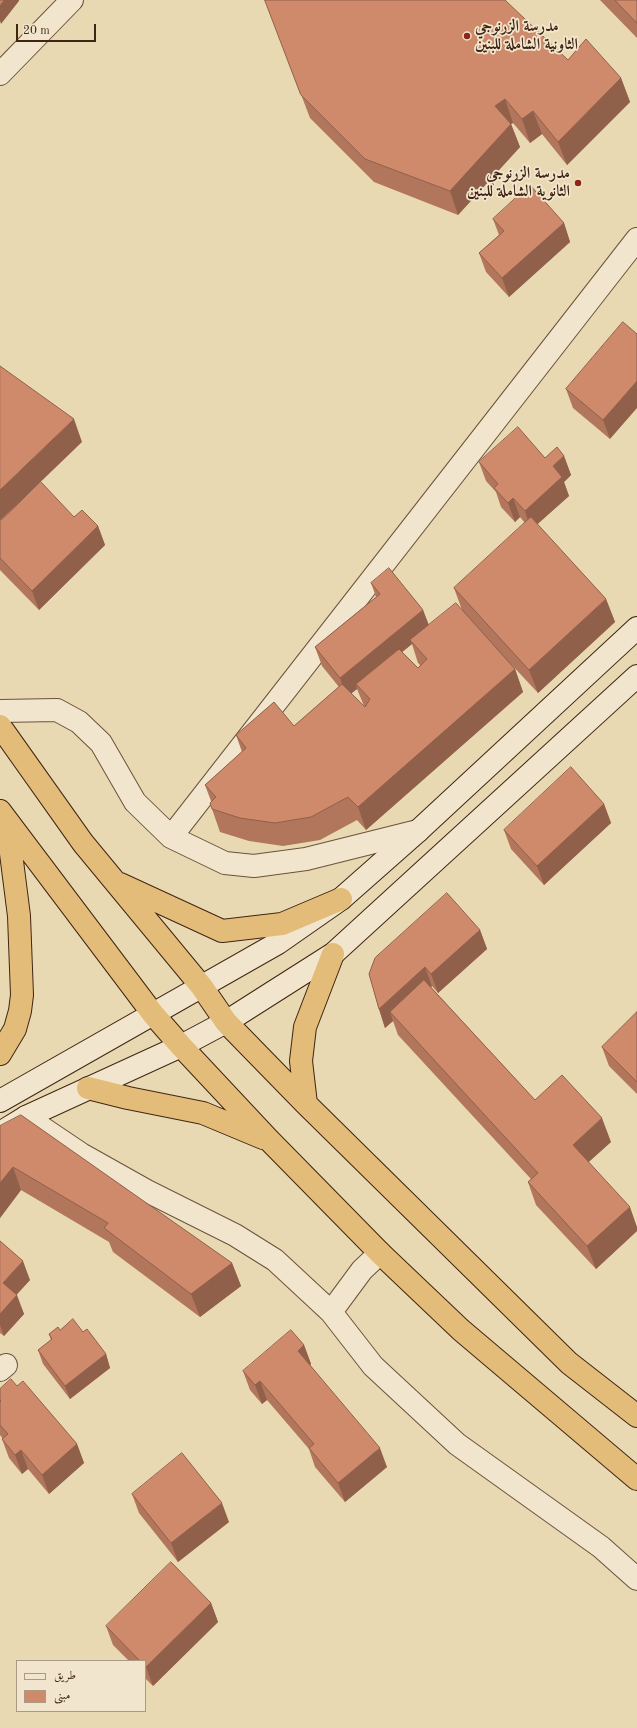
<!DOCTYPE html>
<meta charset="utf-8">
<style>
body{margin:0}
#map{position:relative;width:637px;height:1728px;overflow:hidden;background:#e9d9b2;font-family:"Old Standard TT",Amiri,serif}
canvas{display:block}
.legend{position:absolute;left:16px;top:1660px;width:130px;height:52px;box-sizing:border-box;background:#f1e6cd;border:1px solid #aa9983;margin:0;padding:5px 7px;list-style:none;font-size:12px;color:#402514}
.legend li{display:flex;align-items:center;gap:8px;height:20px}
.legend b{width:20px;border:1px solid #aa9983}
.scale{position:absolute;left:16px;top:24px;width:80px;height:18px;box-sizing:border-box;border:2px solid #402514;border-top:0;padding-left:5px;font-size:12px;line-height:14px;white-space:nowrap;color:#402514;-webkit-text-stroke:3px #f1e6cd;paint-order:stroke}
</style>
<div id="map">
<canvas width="637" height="1728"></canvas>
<ul class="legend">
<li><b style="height:5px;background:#f1e6cd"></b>طريق</li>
<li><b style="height:11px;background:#cf896b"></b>مبنى</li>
</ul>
<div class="scale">20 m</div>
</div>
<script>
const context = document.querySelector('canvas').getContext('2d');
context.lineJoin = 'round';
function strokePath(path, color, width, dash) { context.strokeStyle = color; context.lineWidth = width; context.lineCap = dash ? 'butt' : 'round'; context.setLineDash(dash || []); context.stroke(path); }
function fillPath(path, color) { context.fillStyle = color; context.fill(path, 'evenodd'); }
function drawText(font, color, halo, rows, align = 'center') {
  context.font = font + ' "Old Standard TT",Amiri,serif'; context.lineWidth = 3.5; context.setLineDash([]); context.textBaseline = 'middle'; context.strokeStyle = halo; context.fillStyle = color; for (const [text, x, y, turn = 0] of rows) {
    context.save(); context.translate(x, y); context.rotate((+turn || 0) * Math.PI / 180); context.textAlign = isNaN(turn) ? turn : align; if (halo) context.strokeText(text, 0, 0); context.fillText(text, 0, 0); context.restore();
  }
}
const minor = new Path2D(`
 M 0,74 L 72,0
 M 0,711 L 57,710 L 79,722 L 101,743 L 135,802 L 171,837 L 225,863 L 254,866 L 306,859 L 418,831
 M 171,837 L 637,239
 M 26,1117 L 81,1154 L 147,1191 L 235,1235 L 275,1260 L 331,1312 L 373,1366 L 457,1444 L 601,1547 L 637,1579
 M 331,1312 L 362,1270 L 380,1253
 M 0,1370 L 6,1365`);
const secondary = new Path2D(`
 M 0,1101 L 278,943 L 341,899 L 418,831 L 637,628
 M 0,1133 L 26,1117 L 181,1046 L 226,1022 L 333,954 L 637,676`);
const trunk = new Path2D(`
 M 0,726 L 83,843 L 202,987 L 226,1022 L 306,1104 L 569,1363 L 637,1416
 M 0,811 L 153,1014 L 181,1046 L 269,1140 L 380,1253 L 461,1330 L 637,1479
 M 120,884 L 222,931 L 282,924 L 341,899
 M 0,1054 L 15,1029 L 20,1011 L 22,995 L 19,916 L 7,822
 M 88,1088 L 128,1098 L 203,1113 L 263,1138
 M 306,1104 L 301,1061 L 305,1027 L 333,954`);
const wall = new Path2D(`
 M 265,0 L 568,60 L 621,78 L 630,102 L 567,165 L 542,134 L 530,143 L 513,123 L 511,124 L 520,147 L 458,215 L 374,182 L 310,118 Z
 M 600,0 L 637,0 L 637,38 Z
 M 493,219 L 564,223 L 570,242 L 509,297 L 486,272 L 479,253 L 499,235 Z
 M 623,322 L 610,439 L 573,408 L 566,389 Z
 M 564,456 L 571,475 L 564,482 L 569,496 L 537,524 L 606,599 L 615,622 L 538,693 L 509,662 L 515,669 L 523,692 L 366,830 L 357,820 L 320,840 L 283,846 L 249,841 L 220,832 L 212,809 L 211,801 L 205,785 L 242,752 L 236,735 L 294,726 L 339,687 L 322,666 L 315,647 L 376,597 L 371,583 L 423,610 L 429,625 L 462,610 L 454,588 L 525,523 L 520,517 L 515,522 L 501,507 L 496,492 L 486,481 L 479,462 L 545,458 ZM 412,644 L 418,663 L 420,665 L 418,668 L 402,652 ZM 357,689 L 364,706 L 351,693 Z
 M 74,517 L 98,526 L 105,545 L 39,610 L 0,570 L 0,522 Z
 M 604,804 L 611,823 L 544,885 L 511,849 L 504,830 Z
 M 480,930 L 487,949 L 438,993 L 432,986 L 431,987 L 535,1100 L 611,1142 L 588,1162 L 637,1227 L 637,1231 L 596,1269 L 536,1205 L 528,1182 L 531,1179 L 398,1035 L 393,1021 L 385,1028 L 379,1009 L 369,974 Z
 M 637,1012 L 637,1094 L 609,1066 L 602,1047 Z
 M 0,1126 L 232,1263 L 241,1286 L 200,1317 L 113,1252 L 109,1242 L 21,1190 L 0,1218 Z
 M 0,1241 L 30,1280 L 16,1295 L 24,1314 L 4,1336 L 0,1333 Z
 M 60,1330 L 83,1332 L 106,1354 L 110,1368 L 70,1399 L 43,1364 L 38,1350 L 51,1340 L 49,1334 Z
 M 304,1345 L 311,1364 L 310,1365 L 387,1467 L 345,1502 L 315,1467 L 309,1449 L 267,1400 L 262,1404 L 250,1390 L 243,1371 Z
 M 17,1386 L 77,1444 L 84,1463 L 49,1494 L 28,1469 L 22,1474 L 9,1458 L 2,1439 L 3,1439 L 0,1435 L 0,1389 Z
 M 132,1494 L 229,1522 L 178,1562 L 139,1513 Z
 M 211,1603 L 218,1622 L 153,1686 L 145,1678 L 145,1661 L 129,1661 L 113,1645 L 106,1626 Z`);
const shadedWall = new Path2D(`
 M 4,0 L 19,0 L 19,1 L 1,24 L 0,21 L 0,6 Z
 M 621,78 L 630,102 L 567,165 L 558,142 Z
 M 505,99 L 513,123 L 511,124 L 520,147 L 458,215 L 450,191 L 495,106 Z
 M 533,111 L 542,134 L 530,143 L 522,119 Z
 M 564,223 L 570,242 L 509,297 L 502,278 Z
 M 637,381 L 637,408 L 610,439 L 603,420 Z
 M 74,419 L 82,442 L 0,521 L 0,490 Z
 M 564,456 L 571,475 L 564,482 L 569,496 L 531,530 L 525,511 L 553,466 Z
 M 513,498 L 520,517 L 515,522 L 508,503 Z
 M 98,526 L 105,545 L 39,610 L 32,591 Z
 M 606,599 L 615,622 L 538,693 L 529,670 Z
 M 423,610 L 430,629 L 410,640 L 412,644 L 359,687 L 356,684 L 357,689 L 347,697 L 340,678 Z
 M 515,669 L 523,692 L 366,830 L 358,807 Z
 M 604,804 L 611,823 L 544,885 L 537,866 Z
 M 480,930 L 487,949 L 438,993 L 431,974 Z
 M 425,967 L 432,986 L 396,1019 L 390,1012 L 393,1021 L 385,1028 L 379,1009 Z
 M 602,1118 L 611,1142 L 581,1169 L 573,1145 Z
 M 13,1167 L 21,1190 L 0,1218 L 0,1183 Z
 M 630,1207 L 637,1227 L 637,1231 L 596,1269 L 587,1246 Z
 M 23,1261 L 30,1280 L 10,1302 L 3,1283 Z
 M 232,1263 L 241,1286 L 200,1317 L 191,1294 Z
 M 17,1295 L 24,1314 L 4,1336 L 0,1325 L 0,1314 Z
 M 304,1345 L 311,1364 L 305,1370 L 298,1351 Z
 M 106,1354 L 110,1368 L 70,1399 L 65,1386 Z
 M 260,1381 L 267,1400 L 262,1404 L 255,1385 Z
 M 77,1444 L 84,1463 L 49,1494 L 42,1475 Z
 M 380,1448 L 387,1467 L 345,1502 L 338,1483 Z
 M 21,1450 L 28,1469 L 22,1474 L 15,1455 Z
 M 222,1503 L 229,1522 L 178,1562 L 171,1543 Z
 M 211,1603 L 218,1622 L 153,1686 L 146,1667 Z`);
const building = new Path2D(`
 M 0,0 L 4,0 L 0,6 Z
 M 265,0 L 505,0 L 568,60 L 586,39 L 621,78 L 558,142 L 533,111 L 522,119 L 505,99 L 495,106 L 511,124 L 450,191 L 365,159 L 301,95 Z
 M 615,0 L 637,0 L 637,23 Z
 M 530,185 L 564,223 L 502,278 L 479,253 L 504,231 L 493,219 Z
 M 623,322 L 637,334 L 637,381 L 603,420 L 566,389 Z
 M 0,366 L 74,419 L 0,490 Z
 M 518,427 L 545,458 L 557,447 L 564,456 L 553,466 L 562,477 L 525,511 L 513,498 L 508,503 L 494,488 L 498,484 L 479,462 Z
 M 41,482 L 74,517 L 82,510 L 98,526 L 32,591 L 0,558 L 0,522 Z
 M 531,517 L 606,599 L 529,670 L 454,588 Z
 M 389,568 L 423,610 L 340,678 L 315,647 L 380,594 L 371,583 Z
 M 456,603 L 515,669 L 358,807 L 348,797 L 311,817 L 275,823 L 240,818 L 212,809 L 210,803 L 216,797 L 205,785 L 246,748 L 236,735 L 274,702 L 294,726 L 342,684 L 365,707 L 370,699 L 356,684 L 399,649 L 418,668 L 427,659 L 410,640 Z
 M 571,767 L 604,804 L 537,866 L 504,830 Z
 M 447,893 L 480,930 L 431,974 L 425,967 L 379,1009 L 369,974 L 375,958 Z
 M 424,980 L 535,1100 L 562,1075 L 602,1118 L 573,1145 L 630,1207 L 587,1246 L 528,1182 L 538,1173 L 390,1012 Z
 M 637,1012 L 637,1082 L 602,1047 Z
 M 21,1115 L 232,1263 L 191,1294 L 104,1228 L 108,1223 L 13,1167 L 0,1183 L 0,1126 Z
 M 0,1241 L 23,1261 L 3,1283 L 17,1295 L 0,1314 Z
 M 73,1319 L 83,1332 L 87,1329 L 106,1354 L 65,1386 L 38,1350 L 52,1339 L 49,1334 L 58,1327 L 60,1330 Z
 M 291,1330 L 304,1345 L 298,1351 L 380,1448 L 338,1483 L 309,1448 L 314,1444 L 260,1381 L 255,1385 L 243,1371 Z
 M 11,1379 L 17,1386 L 23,1381 L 77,1444 L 42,1475 L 21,1450 L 15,1455 L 2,1439 L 8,1434 L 0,1425 L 0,1402 L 1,1401 L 0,1400 L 0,1389 Z
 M 182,1453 L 222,1503 L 171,1543 L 132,1494 Z
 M 171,1562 L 211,1603 L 146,1667 L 145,1666 L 145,1661 L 140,1661 L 106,1626 Z`);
const markers = [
 [467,36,4,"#8f2418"],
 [578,183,4,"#8f2418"]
];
const poiNames = [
 ["مدرسة الزرنوجي",475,27],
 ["الثاونية الشاملة للبنين",475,45],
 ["مدرسة الزرنوجي",570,174,"right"],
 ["الثانوية الشاملة للبنين",570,192,"right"]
];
strokePath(minor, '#6a523c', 24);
strokePath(secondary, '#402514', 24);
strokePath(trunk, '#402514', 24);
strokePath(minor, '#f1e6cd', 22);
strokePath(secondary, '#f1e6cd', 22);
strokePath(trunk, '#e4bc79', 22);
fillPath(wall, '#b2765c');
fillPath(shadedWall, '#91604b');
fillPath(building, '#cf896b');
strokePath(building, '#91604b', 1);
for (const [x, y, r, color] of markers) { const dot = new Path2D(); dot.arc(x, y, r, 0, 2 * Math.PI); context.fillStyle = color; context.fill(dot); strokePath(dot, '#f1e6cd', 1.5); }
drawText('bold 16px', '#402514', '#f1e6cd', poiNames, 'left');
</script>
